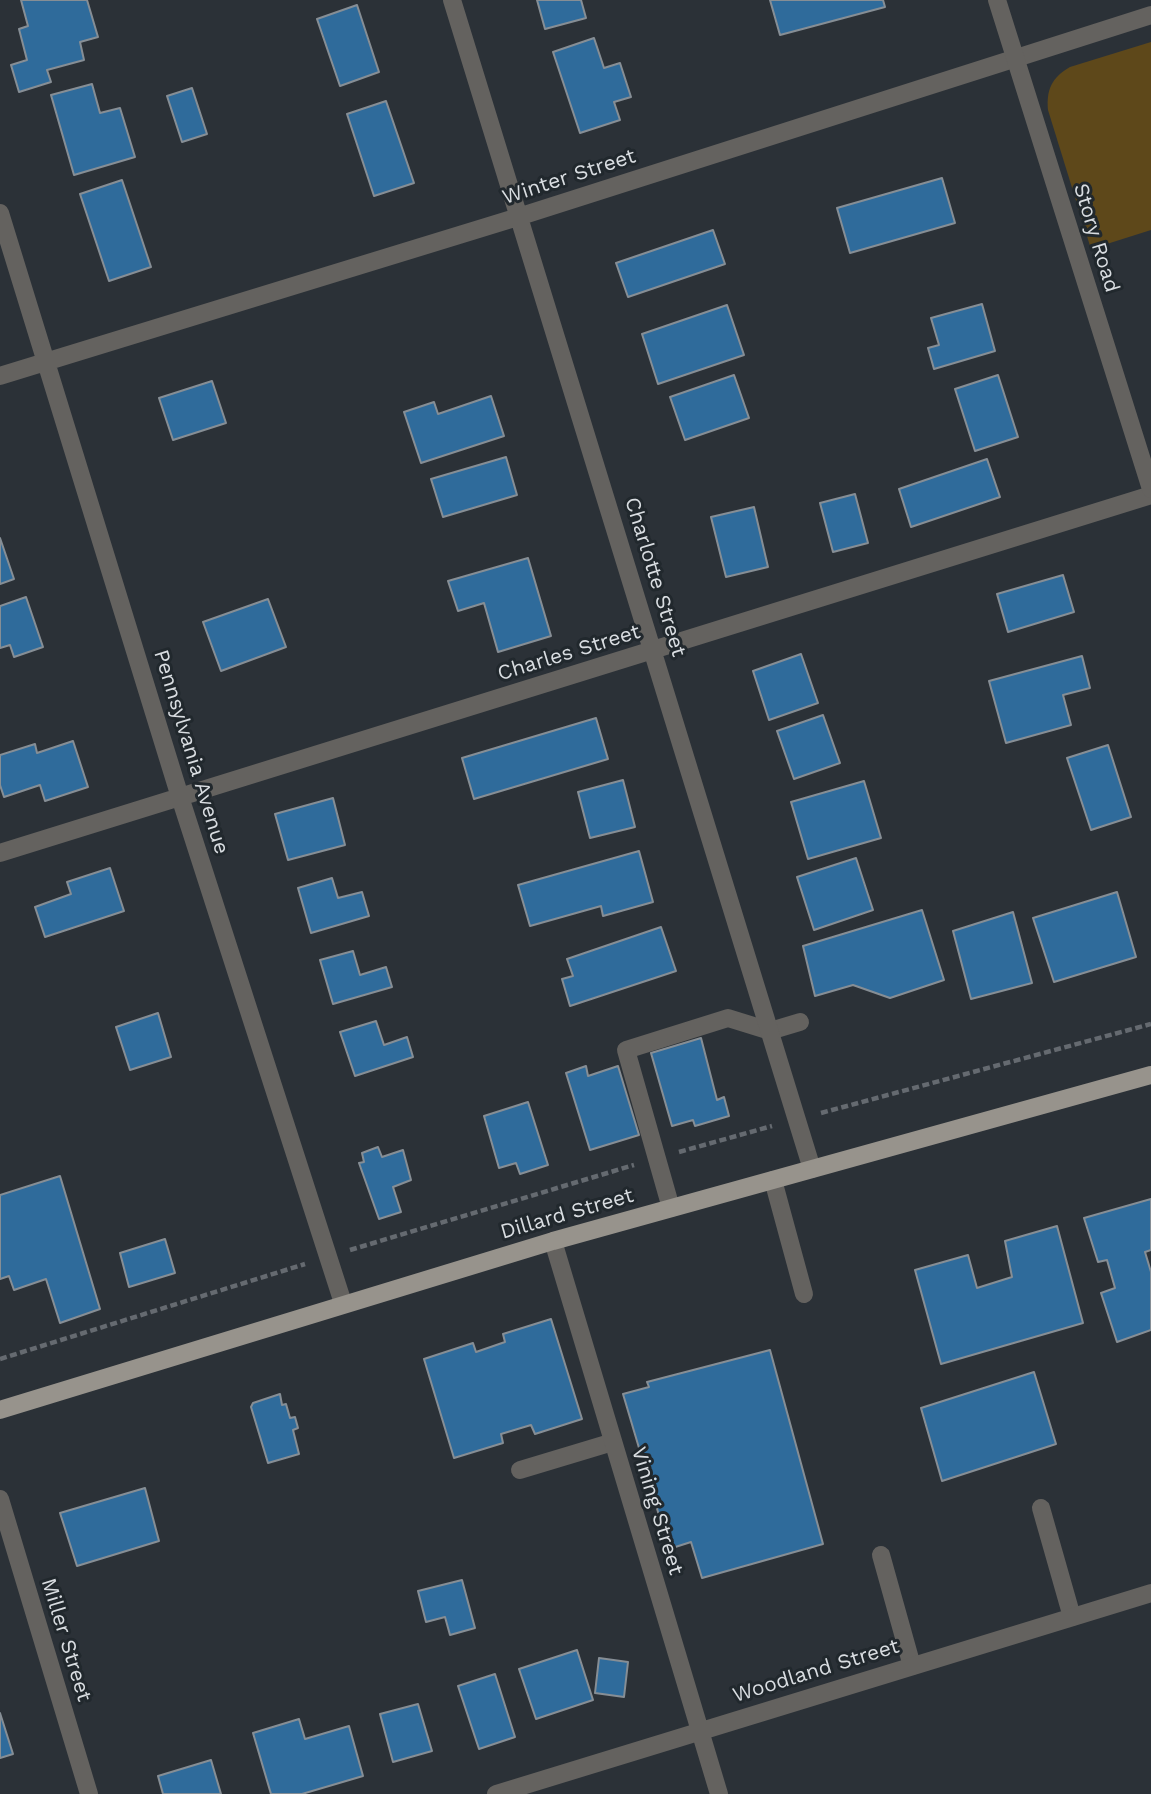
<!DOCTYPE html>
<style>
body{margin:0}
canvas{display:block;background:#2b3137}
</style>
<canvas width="1151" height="1794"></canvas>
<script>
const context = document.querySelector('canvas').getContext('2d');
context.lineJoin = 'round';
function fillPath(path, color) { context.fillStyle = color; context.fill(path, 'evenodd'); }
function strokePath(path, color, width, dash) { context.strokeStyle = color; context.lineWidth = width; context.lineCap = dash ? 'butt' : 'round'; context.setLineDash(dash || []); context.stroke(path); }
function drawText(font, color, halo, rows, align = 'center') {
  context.font = font + ' "Work Sans",sans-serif'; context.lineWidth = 6; context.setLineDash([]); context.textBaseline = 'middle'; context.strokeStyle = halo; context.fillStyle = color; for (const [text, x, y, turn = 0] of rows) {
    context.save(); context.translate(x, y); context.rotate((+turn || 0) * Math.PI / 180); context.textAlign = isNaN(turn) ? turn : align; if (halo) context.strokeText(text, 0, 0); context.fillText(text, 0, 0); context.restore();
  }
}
const green = new Path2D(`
 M 1151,42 L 1151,230 L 1091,249 L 1048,110 C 1046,90 1052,77 1070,67 Z`);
const building = new Path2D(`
 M 21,0 L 87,0 L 98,37 L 80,42 L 84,60 L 47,70 L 51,82 L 19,92 L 11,65 L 27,60 L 19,29 L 28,26 Z
 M 537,0 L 581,0 L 586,18 L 545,29 Z
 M 770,0 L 883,0 L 885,7 L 780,35 Z
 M 357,5 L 379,72 L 340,86 L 317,19 Z
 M 594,38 L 604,68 L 620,63 L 631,97 L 614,102 L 620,120 L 580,133 L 553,52 Z
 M 92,84 L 100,113 L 120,108 L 135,157 L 74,175 L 51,95 Z
 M 192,88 L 207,134 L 182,142 L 167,96 Z
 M 386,101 L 414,183 L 374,196 L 347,114 Z
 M 942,178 L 955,223 L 850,253 L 837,208 Z
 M 122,180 L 151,267 L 109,281 L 80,194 Z
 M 713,230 L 725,264 L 628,297 L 616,263 Z
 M 982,304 L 995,351 L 934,369 L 928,348 L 939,345 L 931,318 Z
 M 727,305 L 744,355 L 658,384 L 642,334 Z
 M 734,375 L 749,418 L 685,440 L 670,397 Z
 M 998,375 L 1018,437 L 975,451 L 955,389 Z
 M 212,381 L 226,423 L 173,440 L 159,398 Z
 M 491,396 L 504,436 L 421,463 L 404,412 L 434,402 L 438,414 Z
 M 506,457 L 517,495 L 443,517 L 431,479 Z
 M 987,459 L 1000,497 L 911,527 L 899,489 Z
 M 855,494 L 868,543 L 833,552 L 820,503 Z
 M 754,507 L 768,567 L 726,577 L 711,517 Z
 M 0,538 L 14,579 L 0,584 Z
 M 528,558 L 551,636 L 498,652 L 484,603 L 458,611 L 448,581 Z
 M 1063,575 L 1074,612 L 1008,632 L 997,594 Z
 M 26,597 L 43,647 L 14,657 L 10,645 L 0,648 L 0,606 Z
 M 268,599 L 286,647 L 221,671 L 203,622 Z
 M 801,654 L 818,703 L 769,720 L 753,671 Z
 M 1082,656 L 1090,688 L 1063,695 L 1071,725 L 1006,743 L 989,681 Z
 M 823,715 L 840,763 L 794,779 L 777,731 Z
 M 596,718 L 608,759 L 474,799 L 462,758 Z
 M 73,741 L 88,787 L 45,801 L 40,785 L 4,797 L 0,785 L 0,755 L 35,744 L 37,753 Z
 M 1108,745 L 1131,817 L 1091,830 L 1067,758 Z
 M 623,780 L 635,827 L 590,838 L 578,792 Z
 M 864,781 L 881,838 L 808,859 L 791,802 Z
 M 333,798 L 345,845 L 288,860 L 275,814 Z
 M 639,851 L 653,902 L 603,916 L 601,906 L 530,926 L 518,885 Z
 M 856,858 L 873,910 L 814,930 L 797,877 Z
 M 110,868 L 124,911 L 45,937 L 35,907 L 71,894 L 67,882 Z
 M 332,878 L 338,898 L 362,892 L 369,916 L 311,933 L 298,888 Z
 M 1117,892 L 1136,957 L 1054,982 L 1033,918 Z
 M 922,910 L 944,980 L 890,998 L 853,985 L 815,996 L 803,946 Z
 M 1013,912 L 1032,983 L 971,999 L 953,931 Z
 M 661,927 L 676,971 L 570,1006 L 562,979 L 573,976 L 567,959 Z
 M 353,951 L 360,975 L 386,967 L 392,987 L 333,1004 L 320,960 Z
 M 158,1013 L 171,1057 L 130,1070 L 116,1027 Z
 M 376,1021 L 384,1045 L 407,1037 L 413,1057 L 355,1076 L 340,1032 Z
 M 701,1038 L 717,1100 L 724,1097 L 729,1116 L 695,1126 L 693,1120 L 672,1126 L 651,1053 Z
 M 586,1066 L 588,1076 L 618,1066 L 639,1135 L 590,1150 L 566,1073 Z
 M 528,1102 L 548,1165 L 520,1174 L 516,1163 L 499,1168 L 484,1116 Z
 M 378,1147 L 382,1157 L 403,1150 L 411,1180 L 393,1187 L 401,1212 L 379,1219 L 359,1163 L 364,1162 L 362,1153 Z
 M 60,1176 L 100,1309 L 60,1323 L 46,1279 L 14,1290 L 9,1276 L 0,1279 L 0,1195 Z
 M 1151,1199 L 1151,1250 L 1145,1252 L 1151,1272 L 1151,1330 L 1117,1342 L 1101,1293 L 1115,1288 L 1107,1260 L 1098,1262 L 1084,1218 Z
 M 1057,1226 L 1083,1323 L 941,1364 L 915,1270 L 968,1255 L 977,1288 L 1012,1277 L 1005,1241 Z
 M 165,1239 L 175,1273 L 129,1287 L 120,1253 Z
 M 551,1319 L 582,1419 L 535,1434 L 531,1425 L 501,1434 L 503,1443 L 454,1458 L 424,1359 L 473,1343 L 476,1352 L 505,1342 L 503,1334 Z
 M 770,1350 L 823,1544 L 702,1578 L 691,1542 L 669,1549 L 623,1394 L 649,1387 L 647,1382 Z
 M 1034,1372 L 1056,1444 L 942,1481 L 921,1408 Z
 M 280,1394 L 282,1405 L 286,1404 L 290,1418 L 295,1417 L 298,1428 L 293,1430 L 299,1454 L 268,1463 L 251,1407 L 253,1403 Z
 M 145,1488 L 159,1541 L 77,1566 L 60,1513 Z
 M 462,1580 L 475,1628 L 450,1635 L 445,1617 L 426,1622 L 418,1591 Z
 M 577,1650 L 593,1700 L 536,1719 L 519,1669 Z
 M 599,1658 L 628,1662 L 624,1697 L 595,1693 Z
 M 495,1674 L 515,1737 L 479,1749 L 458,1686 Z
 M 418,1704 L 432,1751 L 393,1762 L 380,1714 Z
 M 0,1713 L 13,1754 L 0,1758 Z
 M 299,1719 L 305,1739 L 349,1726 L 363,1776 L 302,1794 L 271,1794 L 253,1733 Z
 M 211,1760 L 221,1794 L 163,1794 L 158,1776 Z`);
const path = new Path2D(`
 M 821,1113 L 1151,1024
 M 679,1152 L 772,1126
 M 350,1250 L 634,1165
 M 0,1359 L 305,1264`);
const service = new Path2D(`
 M 773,1180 L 804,1294
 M 671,1208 L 626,1050 L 728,1018 L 770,1031 L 800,1022
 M 520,1470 L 613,1442
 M 1041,1508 L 1072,1617
 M 881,1555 L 912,1666`);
const minor = new Path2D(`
 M 452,0 L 812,1169
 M 0,213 L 180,797 L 343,1303
 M 0,376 L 518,217 L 1151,15
 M 0,853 L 1151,495
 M 553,1241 L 719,1794
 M 0,1499 L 89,1794
 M 496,1794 L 1151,1593`);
const tertiary = new Path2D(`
 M 997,0 L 1151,489`);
const primary = new Path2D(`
 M 0,1410 L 553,1241 L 1151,1075`);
const streetNames = [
 ["Winter Street",569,177,-18],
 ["Story Road",1096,238,73],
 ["Charlotte Street",655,577,73],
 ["Charles Street",569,653,-17],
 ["Pennsylvania Avenue",191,752,73],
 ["Dillard Street",567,1214,-16],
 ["Vining Street",657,1511,73],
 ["Miller Street",66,1640,73],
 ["Woodland Street",816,1671,-17]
];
fillPath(green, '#5e481a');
fillPath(building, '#2f6b9b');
strokePath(building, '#868e95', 2);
strokePath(path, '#656a70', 4.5, [7, 3.5]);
strokePath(service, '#64625f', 18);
strokePath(minor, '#64625f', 18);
strokePath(tertiary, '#64625f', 18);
strokePath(primary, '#97938c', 18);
drawText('21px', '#d9dde1', '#21282d', streetNames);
</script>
